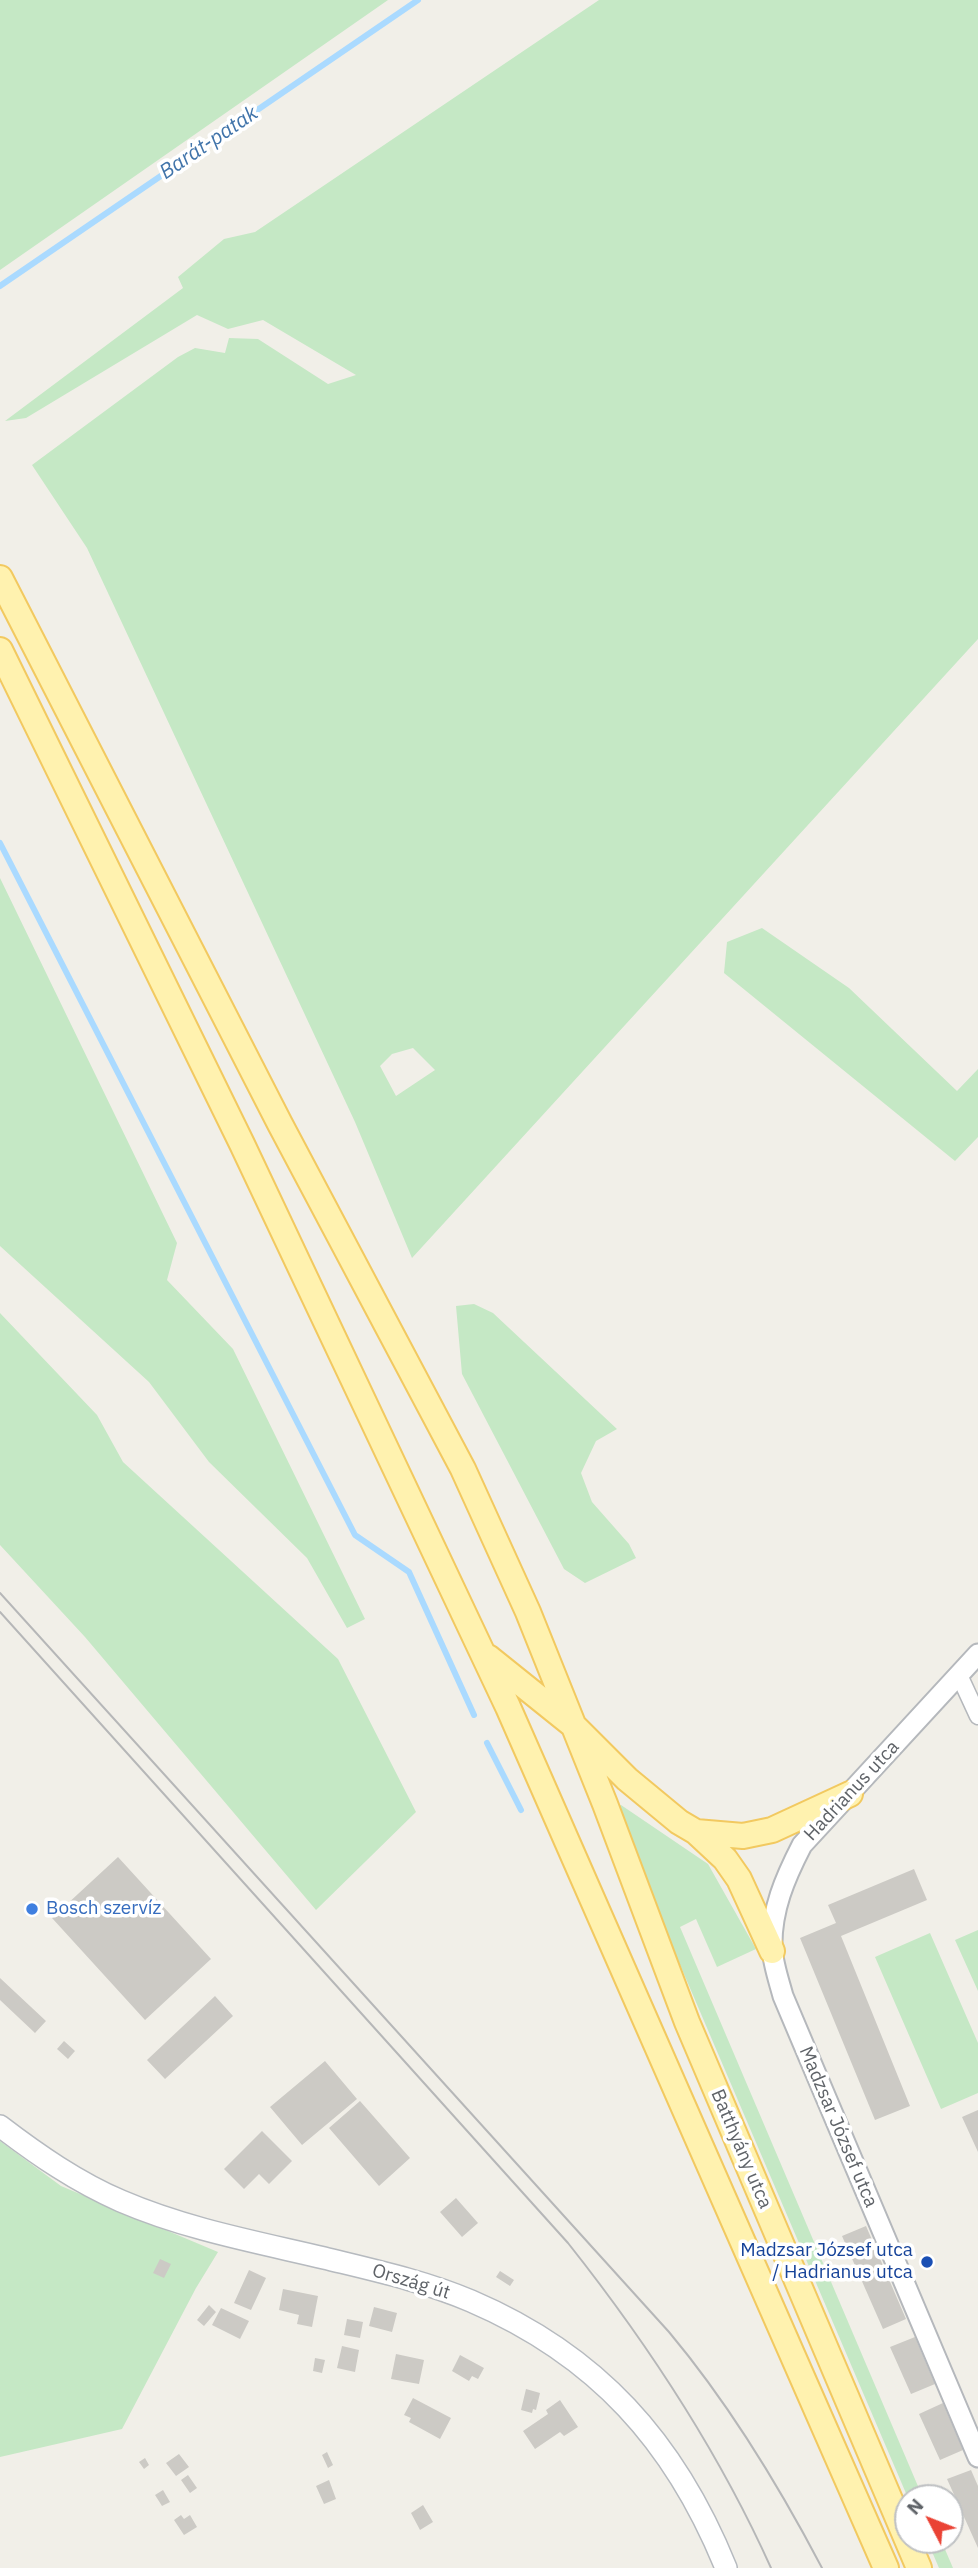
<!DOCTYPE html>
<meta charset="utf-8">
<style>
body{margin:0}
#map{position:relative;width:978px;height:2568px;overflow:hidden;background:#f1efe8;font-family:"IBM Plex Sans",sans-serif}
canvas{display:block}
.north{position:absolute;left:894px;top:2484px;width:70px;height:70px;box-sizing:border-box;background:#fff;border:2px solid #bfc1c3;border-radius:50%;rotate:312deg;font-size:19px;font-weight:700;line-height:28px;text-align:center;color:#5f6368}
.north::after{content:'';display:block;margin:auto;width:24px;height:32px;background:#ea4335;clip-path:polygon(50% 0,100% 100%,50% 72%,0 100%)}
</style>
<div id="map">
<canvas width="978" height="2568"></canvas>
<div class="north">N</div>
</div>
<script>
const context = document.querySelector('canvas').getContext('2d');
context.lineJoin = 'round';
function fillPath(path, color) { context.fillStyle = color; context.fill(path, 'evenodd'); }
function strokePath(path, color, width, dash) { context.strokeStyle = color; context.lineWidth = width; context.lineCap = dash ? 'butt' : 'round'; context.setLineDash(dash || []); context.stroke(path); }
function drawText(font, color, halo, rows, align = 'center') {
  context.font = font + ' "IBM Plex Sans",sans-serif'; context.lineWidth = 7; context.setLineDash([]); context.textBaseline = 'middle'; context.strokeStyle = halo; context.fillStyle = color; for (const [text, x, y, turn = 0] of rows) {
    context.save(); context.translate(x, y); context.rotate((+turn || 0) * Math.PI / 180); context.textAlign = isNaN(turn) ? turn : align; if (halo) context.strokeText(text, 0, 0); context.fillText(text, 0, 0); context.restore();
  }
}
const green = new Path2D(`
 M 0,0 L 388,0 L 0,270 Z
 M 599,0 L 978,0 L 978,639 L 412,1258 L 355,1122 L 87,548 L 32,465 L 178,357 L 195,348 L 225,353 L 229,338 L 258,339 L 328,384 L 356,375 L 263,320 L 228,329 L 197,315 L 26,418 L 5,421 L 183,288 L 178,277 L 224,239 L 255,232 ZM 413,1048 L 435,1070 L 396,1096 L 380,1066 L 392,1054 Z
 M 0,878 L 177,1243 L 167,1280 L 233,1349 L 365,1619 L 347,1628 L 307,1558 L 209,1462 L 149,1382 L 0,1246 Z
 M 762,928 L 849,988 L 957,1091 L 978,1069 L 978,1137 L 955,1161 L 724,973 L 727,942 Z
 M 474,1304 L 493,1313 L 617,1429 L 596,1441 L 581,1473 L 592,1502 L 629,1544 L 636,1558 L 585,1583 L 564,1569 L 462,1374 L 456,1306 Z
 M 0,1313 L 97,1415 L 123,1462 L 338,1659 L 416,1812 L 316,1910 L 85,1637 L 0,1545 Z
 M 621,1805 L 708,1864 L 756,1949 L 717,1967 L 696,1919 L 680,1927 L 923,2498 L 908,2498 L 613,1808 Z
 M 978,1930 L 978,1991 L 955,1940 Z
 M 930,1933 L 978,2043 L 978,2093 L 941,2109 L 875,1957 Z
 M 0,2141 L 61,2186 L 218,2252 L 196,2288 L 122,2429 L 0,2457 Z
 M 927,2540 L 941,2540 L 953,2568 L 939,2568 Z`);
const stream = new Path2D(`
 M 0,286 L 418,0
 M 0,843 L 355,1535 L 409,1572 L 474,1715
 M 487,1743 L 521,1810`);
const building = new Path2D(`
 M 118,1857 L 211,1959 L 145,2020 L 52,1918 Z
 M 914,1869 L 927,1900 L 841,1936 L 910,2106 L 875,2120 L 800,1938 L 836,1923 L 828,1905 Z
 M 0,1978 L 46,2021 L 35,2033 L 0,2000 Z
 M 215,1996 L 233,2016 L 165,2079 L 147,2060 Z
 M 64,2041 L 75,2051 L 68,2059 L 57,2049 Z
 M 325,2061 L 357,2099 L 302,2145 L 270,2107 Z
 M 360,2101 L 410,2158 L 379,2186 L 329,2128 Z
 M 978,2110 L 978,2152 L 962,2117 Z
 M 262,2131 L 292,2161 L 269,2184 L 259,2174 L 244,2189 L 224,2169 Z
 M 456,2198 L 478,2223 L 462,2237 L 440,2212 Z
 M 866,2226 L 906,2319 L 883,2329 L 842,2236 Z
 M 160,2259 L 171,2264 L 164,2278 L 153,2273 Z
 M 249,2270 L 266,2278 L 251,2310 L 234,2303 Z
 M 500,2271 L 514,2280 L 510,2286 L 496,2277 Z
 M 283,2289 L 318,2296 L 312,2327 L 297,2324 L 299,2315 L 279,2310 Z
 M 209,2305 L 216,2312 L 204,2326 L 197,2320 Z
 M 374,2307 L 397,2313 L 392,2332 L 369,2326 Z
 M 221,2308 L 249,2321 L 240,2339 L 212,2325 Z
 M 347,2319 L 363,2322 L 360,2338 L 344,2335 Z
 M 915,2337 L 935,2384 L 911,2394 L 890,2347 Z
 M 342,2346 L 359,2350 L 355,2372 L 337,2368 Z
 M 396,2354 L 424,2360 L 419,2384 L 391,2379 Z
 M 460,2355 L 484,2368 L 478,2379 L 472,2376 L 469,2381 L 452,2371 Z
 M 315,2358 L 325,2360 L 322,2373 L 313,2371 Z
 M 526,2389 L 540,2393 L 536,2410 L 533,2409 L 532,2413 L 521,2410 Z
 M 413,2398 L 451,2418 L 440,2439 L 409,2422 L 411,2418 L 404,2415 Z
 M 560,2400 L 578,2427 L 564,2436 L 560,2432 L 535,2449 L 523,2431 L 548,2414 L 546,2410 Z
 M 943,2403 L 963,2450 L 940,2460 L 919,2414 Z
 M 327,2452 L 333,2465 L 328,2468 L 322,2455 Z
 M 179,2454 L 189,2467 L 176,2476 L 166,2463 Z
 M 145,2458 L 149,2465 L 144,2469 L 139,2462 Z
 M 971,2470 L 978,2486 L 978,2548 L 947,2479 Z
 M 188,2475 L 197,2488 L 190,2493 L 181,2480 Z
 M 329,2480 L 336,2499 L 324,2504 L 316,2486 Z
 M 163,2490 L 170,2502 L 162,2506 L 155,2495 Z
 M 423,2505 L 433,2522 L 420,2530 L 411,2513 Z
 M 181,2515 L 184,2519 L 190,2515 L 197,2527 L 184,2535 L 174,2520 Z`);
const minor = new Path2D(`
 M 959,1675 L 978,1716`);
const tertiary = new Path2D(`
 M 978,1654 L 802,1845 C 785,1878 771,1910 772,1948 C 773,1964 779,1981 783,1996 L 978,2457`);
const secondary = new Path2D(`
 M 0,2126 C 38,2155 77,2182 121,2201 C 186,2229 256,2242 324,2258 C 373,2270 424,2281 471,2301 C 597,2355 675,2442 726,2568`);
const primary = new Path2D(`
 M 0,578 L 280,1124 L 463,1469 L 528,1612 L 605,1804 L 687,2022 L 919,2568
 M 0,650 L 242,1144 L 508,1707 L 886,2568
 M 488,1657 L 574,1726 L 627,1779 L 679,1822 L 696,1832 L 725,1859 L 739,1879 L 772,1951
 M 696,1832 L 743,1836 L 772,1830 L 850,1794`);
const tram = new Path2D(`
 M 0,1593 L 669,2332 C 730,2405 778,2484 822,2568
 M 0,1612 L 568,2243 C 648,2344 718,2450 771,2568`);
const markers = [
 [32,1909,7,"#3f7fe0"],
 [927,2262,7,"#1a4fb4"]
];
const streetNames = [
 ["Hadrianus utca",852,1791,-47],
 ["Madzsar József utca",838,2127,67],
 ["Batthyány utca",741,2149,67],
 ["Ország út",411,2282,17]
];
const shopNames = [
 ["Bosch szervíz",46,1909]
];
const transitNames = [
 ["Madzsar József utca",913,2251],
 ["/ Hadrianus utca",913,2273]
];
const waterNames = [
 ["Barát-patak",209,143,-34]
];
fillPath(green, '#c5e8c5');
strokePath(stream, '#aadaff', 6);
fillPath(building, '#cccac5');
strokePath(minor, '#b5b8bc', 19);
strokePath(tertiary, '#b5b8bc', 23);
strokePath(secondary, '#b6babf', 24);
strokePath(primary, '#f2c960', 28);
strokePath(minor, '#fff', 16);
strokePath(tertiary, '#fff', 19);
strokePath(secondary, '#fff', 21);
strokePath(primary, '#fff2af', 24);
strokePath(tram, '#b6b7b8', 2);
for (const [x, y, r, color] of markers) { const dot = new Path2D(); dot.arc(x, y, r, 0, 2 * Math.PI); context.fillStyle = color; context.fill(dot); strokePath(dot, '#fff', 2.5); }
drawText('19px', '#5f6368', '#fff', streetNames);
drawText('19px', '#366cbe', '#fff', shopNames, 'left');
drawText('19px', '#164399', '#fff', transitNames, 'right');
drawText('italic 21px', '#4174aa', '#fff', waterNames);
</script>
